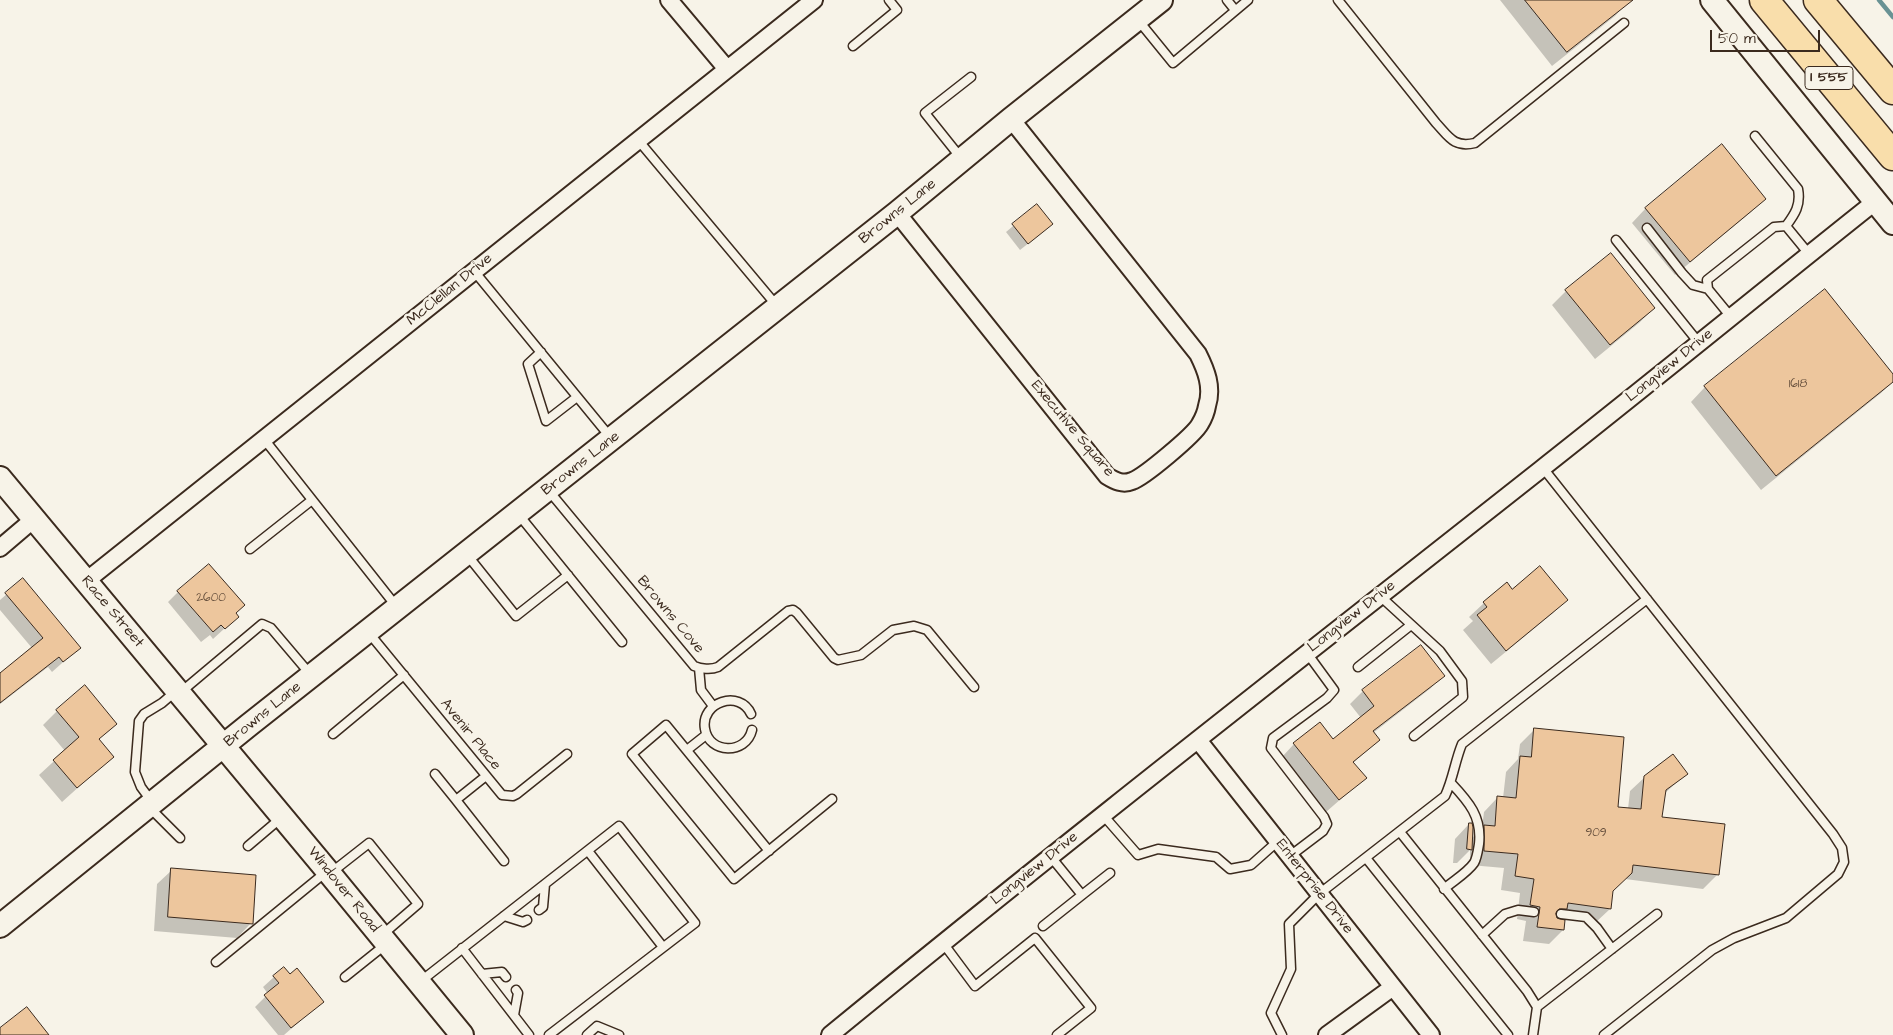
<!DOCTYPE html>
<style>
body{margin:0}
#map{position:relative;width:1893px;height:1035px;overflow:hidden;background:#f7f3e8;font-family:"Architects Daughter",sans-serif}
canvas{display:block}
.scale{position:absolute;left:1710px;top:30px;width:110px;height:22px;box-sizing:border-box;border:2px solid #3b2a1e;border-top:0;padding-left:6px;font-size:15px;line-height:18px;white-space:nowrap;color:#3b2a1e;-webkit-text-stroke:4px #f7f3e8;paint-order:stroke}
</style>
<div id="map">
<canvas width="1893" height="1035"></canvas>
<div class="scale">50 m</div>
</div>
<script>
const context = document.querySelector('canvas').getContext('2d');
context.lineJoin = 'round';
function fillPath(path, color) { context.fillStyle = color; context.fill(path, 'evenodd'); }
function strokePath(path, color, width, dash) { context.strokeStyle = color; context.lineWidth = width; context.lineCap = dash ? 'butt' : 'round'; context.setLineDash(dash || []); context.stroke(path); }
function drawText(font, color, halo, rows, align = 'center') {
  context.font = font + ' "Architects Daughter",sans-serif'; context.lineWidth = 5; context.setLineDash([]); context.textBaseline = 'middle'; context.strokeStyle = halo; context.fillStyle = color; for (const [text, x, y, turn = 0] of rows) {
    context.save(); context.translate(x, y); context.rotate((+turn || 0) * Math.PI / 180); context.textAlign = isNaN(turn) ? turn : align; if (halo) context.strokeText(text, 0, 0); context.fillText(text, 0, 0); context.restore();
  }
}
const shadow = new Path2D(`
 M 1500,0 L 1628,0 L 1629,1 L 1615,16 L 1552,66 Z
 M 1765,199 L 1750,213 L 1675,275 L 1632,223 L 1646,208 Z
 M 1037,206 L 1044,231 L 1020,250 L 1006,232 Z
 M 1566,291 L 1654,308 L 1639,323 L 1595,359 L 1552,305 Z
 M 1825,291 L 1893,376 L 1893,381 L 1881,393 L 1761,490 L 1691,402 L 1705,387 Z
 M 23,580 L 79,648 L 52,672 L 48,667 L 0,704 L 0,674 L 32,648 L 0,610 L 0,600 Z
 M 178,592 L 235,614 L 237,617 L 213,639 L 210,635 L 201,642 L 168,602 Z
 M 1566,600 L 1552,614 L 1491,664 L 1463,630 L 1473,621 L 1469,617 L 1484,603 Z
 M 1420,646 L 1443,675 L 1431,688 L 1373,733 L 1379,740 L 1353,763 L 1365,778 L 1326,812 L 1282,757 L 1294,744 L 1333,740 L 1361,718 L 1350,704 L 1363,691 Z
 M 57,711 L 116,723 L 98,740 L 112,757 L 62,802 L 39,775 L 65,751 L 43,725 Z
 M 1534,730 L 1616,808 L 1628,809 L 1630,791 L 1645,777 L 1686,774 L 1664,794 L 1661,818 L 1718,874 L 1703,889 L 1625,879 L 1612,892 L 1610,909 L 1595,923 L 1559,918 L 1563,930 L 1549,944 L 1523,941 L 1526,921 L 1517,919 L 1520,893 L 1501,890 L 1504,868 L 1470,865 L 1470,850 L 1457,863 L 1453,863 L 1455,839 L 1469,824 L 1471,839 L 1482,828 L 1484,812 L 1498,797 L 1503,798 L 1506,772 L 1518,759 L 1520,744 Z
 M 172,870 L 251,923 L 237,938 L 154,931 L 157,884 Z
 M 290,976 L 323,1001 L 284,1035 L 278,1035 L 255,1007 L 268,994 L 263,987 L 274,977 Z`);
const stream = new Path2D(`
 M 1879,0 L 1893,17`);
const building = new Path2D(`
 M 1525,0 L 1633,0 L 1567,52 Z
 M 1722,144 L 1766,199 L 1690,262 L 1645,208 Z
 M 1037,204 L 1053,224 L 1028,244 L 1012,224 Z
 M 1611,253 L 1655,308 L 1610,345 L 1565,290 Z
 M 1825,289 L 1893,374 L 1893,382 L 1776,476 L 1704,386 Z
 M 209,564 L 245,605 L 236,613 L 239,617 L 225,629 L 221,625 L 213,632 L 177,591 Z
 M 1540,566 L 1568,600 L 1506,651 L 1477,615 L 1487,607 L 1483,602 L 1507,582 L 1512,589 Z
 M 23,578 L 81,648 L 63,662 L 59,657 L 0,703 L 0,673 L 43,638 L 5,593 Z
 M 1421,645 L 1445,676 L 1373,731 L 1380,740 L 1353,762 L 1367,778 L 1339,800 L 1293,743 L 1320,722 L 1333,739 L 1374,706 L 1362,690 Z
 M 85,685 L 117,724 L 99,739 L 114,757 L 77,788 L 53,760 L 79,737 L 56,710 Z
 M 1534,728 L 1624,737 L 1618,807 L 1641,809 L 1644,776 L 1673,754 L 1688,774 L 1666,790 L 1662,817 L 1725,824 L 1719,875 L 1633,865 L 1632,873 L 1613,891 L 1611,909 L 1568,903 L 1567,909 L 1559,909 L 1556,913 L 1557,918 L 1565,920 L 1564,930 L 1537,927 L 1540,907 L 1530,905 L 1534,879 L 1515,876 L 1518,854 L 1484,851 L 1484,825 L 1495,826 L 1497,796 L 1516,798 L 1520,756 L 1531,757 Z
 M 1469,823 L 1472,823 L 1473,827 L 1472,850 L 1467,849 Z
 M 171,868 L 256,875 L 253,924 L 168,917 Z
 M 284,967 L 290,974 L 297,968 L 324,1002 L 291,1028 L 264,995 L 279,983 L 273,976 Z
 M 27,1007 L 49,1035 L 0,1035 L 0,1028 Z`);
const lane = new Path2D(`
 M 1227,0 L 1235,10
 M 1338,0 L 1436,123 C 1449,137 1454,148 1475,143 L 1624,23
 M 1138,20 L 1173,63 L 1248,0
 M 853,46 L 897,10 L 889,0
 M 1755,136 L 1798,189 C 1801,205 1795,214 1786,226
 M 638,140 L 777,306
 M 961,158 L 925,113 L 971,77
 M 1647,228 L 1682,273 L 1693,285 L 1708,289
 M 1616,240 L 1699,343
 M 474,271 L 611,438
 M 1731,317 L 1708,289 L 1707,280 L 1774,227 L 1786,226 L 1809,254
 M 541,352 L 528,364 L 546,421 L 577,397
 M 264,439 L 396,606
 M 1543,468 L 1833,834 L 1842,848 L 1844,862 L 1838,874 L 1786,918 L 1734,938 L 1712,950 L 1604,1035
 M 549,491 L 694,666 C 701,669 711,670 718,667 L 788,611 L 793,610 L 797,613 L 834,658 L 838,660 L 861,655 L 893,630 L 914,626 L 927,630 L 974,687
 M 519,515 L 622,642
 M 250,549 L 312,500
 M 468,556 L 516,616 L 568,575
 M 1380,596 L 1440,651 L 1462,681 L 1463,697 L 1414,736
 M 369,633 L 502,795 L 513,796 L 517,794 L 567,754
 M 1358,667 L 1411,625
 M 699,668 L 701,690 L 713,706
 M 181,692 L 262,624 L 271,628 L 310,674
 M 751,714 C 740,689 700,702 705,729 C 709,754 746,755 752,730
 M 333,734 L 404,675
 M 687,750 L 706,735
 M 435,774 L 456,800
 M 486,776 L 456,800 L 504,861
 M 152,802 L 141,787 L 135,772 L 139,721 L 144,714 L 162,703 L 176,691
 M 150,808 L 180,838
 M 1103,815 L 1138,855 L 1158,849 L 1216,857 L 1230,869 L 1251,865 L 1278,841
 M 1400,832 L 1527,991 L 1537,1007 L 1533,1035
 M 248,846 L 281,818
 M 588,851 L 663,947
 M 769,851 L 666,725 L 632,754 L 734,879 L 832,799
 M 1290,856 L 1323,831 L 1327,824 L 1324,817 L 1271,748 L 1273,738 L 1327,698 L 1334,690 L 1307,653
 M 1366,858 L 1508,1035
 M 332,872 L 369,843 L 418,904 L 382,935
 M 1444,889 C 1453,881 1467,873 1474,863 C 1477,858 1478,850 1479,844 C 1482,817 1469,802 1451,783
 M 1082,895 L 1110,873
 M 539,910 L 543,907 L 545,884
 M 1561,914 L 1586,917 L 1597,928 L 1612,949
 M 504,916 L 523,922 L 527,920
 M 1043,926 L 1082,895 L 1051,857
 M 1482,935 L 1505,914 L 1518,910 L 1534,912
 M 943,943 L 975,986 L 1035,938 L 1091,1008 L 1057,1035
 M 462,948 L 529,1035
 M 216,962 L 326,872
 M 482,974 L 502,972 L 506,977
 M 345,977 L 385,945
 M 421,981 L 619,826 L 695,923 L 549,1035
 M 1537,1007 L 1657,914
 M 514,1015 L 518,993 L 516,990
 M 587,1035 L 597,1026 L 619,1035
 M 1282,1035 L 1271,1013 L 1291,969 L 1289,924 L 1319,894 L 1445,796 C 1453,779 1455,761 1462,744 L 1647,599`);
const street = new Path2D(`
 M 669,0 L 727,69
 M 897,213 L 1107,476 C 1115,481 1123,485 1132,481 C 1144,477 1194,435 1200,424 C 1203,419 1206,412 1207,406 C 1213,387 1206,370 1198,354 L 1011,119
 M 0,548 L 34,519
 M 86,581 L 814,0
 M 1198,740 L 1431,1035
 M 830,1035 C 1064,843 1303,657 1540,470 C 1653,381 1764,290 1876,201
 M 1327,1035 L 1393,987`);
const secondary = new Path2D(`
 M 1712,0 L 1893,223
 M 0,478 L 330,874 L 462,1035
 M 0,926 L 249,725 L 897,213 L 1011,119 L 1161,0`);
const highway = new Path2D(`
 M 1764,0 L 1893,156
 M 1818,0 L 1893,90`);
const numberNames = [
 ["1618",1798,384],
 ["2600",211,598],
 ["909",1596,833]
];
const shields = [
 [1829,78,48]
];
const shieldNames = [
 ["I 555",1829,78]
];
const streetNames = [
 ["Browns Lane",898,212,-39],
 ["McClellan Drive",450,290,-39],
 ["Longview Drive",1670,366,-39],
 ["Executive Square",1072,429,50],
 ["Browns Lane",581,464,-38],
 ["Race Street",112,612,50],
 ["Browns Cove",670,615,50],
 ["Longview Drive",1352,617,-38],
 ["Browns Lane",263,715,-39],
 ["Avenir Place",470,735,51],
 ["Longview Drive",1035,869,-39],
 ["Enterprise Drive",1314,887,52],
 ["Windover Road",343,890,51]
];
fillPath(shadow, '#0003');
strokePath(stream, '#699294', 4.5);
fillPath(building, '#edc69d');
strokePath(building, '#3b2a1e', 1);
strokePath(lane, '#3b2a1e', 11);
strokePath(street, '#3b2a1e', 20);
strokePath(secondary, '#3b2a1e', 26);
strokePath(highway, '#3b2a1e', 31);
strokePath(lane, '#f7f3e8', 8);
strokePath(street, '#f7f3e8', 16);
strokePath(secondary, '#f7f3e8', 22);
strokePath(highway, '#f9deab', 28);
drawText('12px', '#68513e', null, numberNames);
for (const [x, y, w] of shields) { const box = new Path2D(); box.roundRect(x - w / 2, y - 11.5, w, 23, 4); context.fillStyle = '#f7f3e8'; context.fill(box); strokePath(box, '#3b2a1e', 1); }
drawText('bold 14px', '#3b2a1e', null, shieldNames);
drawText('15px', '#3b2a1e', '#f7f3e8', streetNames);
</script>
